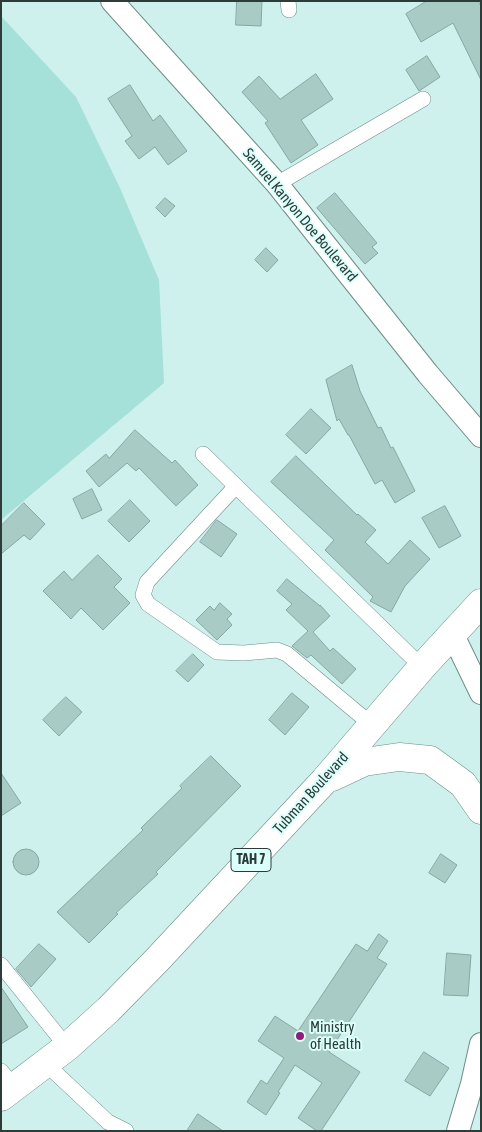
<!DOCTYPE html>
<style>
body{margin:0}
#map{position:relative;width:482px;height:1132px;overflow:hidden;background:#cef1ed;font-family:"Asap Condensed",sans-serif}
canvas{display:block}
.frame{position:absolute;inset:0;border:2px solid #2d3b39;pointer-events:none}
</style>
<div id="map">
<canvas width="482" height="1132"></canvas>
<div class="frame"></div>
</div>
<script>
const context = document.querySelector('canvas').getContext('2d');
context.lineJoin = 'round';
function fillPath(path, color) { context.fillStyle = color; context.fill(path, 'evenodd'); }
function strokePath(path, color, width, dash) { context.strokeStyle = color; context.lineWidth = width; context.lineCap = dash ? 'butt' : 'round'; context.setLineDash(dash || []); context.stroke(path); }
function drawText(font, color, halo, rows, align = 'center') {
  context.font = font + ' "Asap Condensed",sans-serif'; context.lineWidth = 4; context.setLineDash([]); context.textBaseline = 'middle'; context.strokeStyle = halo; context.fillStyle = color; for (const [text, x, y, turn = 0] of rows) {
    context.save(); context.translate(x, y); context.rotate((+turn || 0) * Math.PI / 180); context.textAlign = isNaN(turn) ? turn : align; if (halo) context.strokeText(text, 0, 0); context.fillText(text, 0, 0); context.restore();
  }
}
const green = new Path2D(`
 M 1,16 L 76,97 L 120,188 L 159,280 L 164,383 L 1,520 Z`);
const building = new Path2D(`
 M 237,1 L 262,1 L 261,26 L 236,25 Z
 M 427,1 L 478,1 L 481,6 L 481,80 L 453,23 L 421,42 L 406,14 Z
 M 427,56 L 440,77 L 419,91 L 406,70 Z
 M 316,74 L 333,99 L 301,120 L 318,145 L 291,163 L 265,123 L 268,121 L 242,92 L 259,76 L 280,99 Z
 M 130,85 L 153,121 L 160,115 L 187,151 L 168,165 L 155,147 L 139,159 L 125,141 L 132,136 L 108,99 Z
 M 335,193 L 377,243 L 372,247 L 378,253 L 365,264 L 317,208 Z
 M 165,198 L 175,206 L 165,217 L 156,208 Z
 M 266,248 L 278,260 L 267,272 L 255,260 Z
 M 352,365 L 360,391 L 378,428 L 381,427 L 391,448 L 393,447 L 415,491 L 395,503 L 382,480 L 375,484 L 349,435 L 348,435 L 339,419 L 337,421 L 326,380 Z
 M 311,409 L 331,428 L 306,454 L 286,435 Z
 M 135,430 L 172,463 L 175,460 L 198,485 L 176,506 L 139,468 L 136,471 L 127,463 L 99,487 L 86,471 L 106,454 L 109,458 Z
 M 296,456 L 357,515 L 358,514 L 376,530 L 365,542 L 388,564 L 410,540 L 430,559 L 405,586 L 391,612 L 370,601 L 373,597 L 325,550 L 334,540 L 271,482 Z
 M 92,489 L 102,510 L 82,519 L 73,499 Z
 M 130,500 L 150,521 L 129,542 L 108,521 Z
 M 24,503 L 45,524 L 30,540 L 24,535 L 1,554 L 1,526 Z
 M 445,506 L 461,536 L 439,548 L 422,518 Z
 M 217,520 L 237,534 L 221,557 L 200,542 Z
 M 98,555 L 122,579 L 114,587 L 130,603 L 103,630 L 81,608 L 71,619 L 43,591 L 64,571 L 72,580 Z
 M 287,579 L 320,606 L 320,605 L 330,616 L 313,632 L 330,651 L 333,648 L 356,669 L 342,684 L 311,655 L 307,658 L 292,646 L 308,631 L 286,610 L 292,604 L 277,591 Z
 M 220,603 L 232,614 L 227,619 L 232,625 L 217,640 L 196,620 L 210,606 L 214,610 Z
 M 193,654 L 204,665 L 188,682 L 176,671 Z
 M 292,693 L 309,707 L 285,735 L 269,720 Z
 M 66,697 L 82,712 L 59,736 L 43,720 Z
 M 211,756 L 241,786 L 156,872 L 158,874 L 116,913 L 118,914 L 89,943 L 57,912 L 143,830 L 141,828 L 182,788 L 180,786 Z
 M 1,773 L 21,803 L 1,816 Z
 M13 862a13 13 0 1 1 26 0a13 13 0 1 1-26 0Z
 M 441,854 L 457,865 L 445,883 L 429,873 Z
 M 379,934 L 388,941 L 377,958 L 387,964 L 329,1052 L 360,1072 L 321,1131 L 317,1131 L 298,1118 L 322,1083 L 295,1065 L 278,1092 L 280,1093 L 266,1115 L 247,1102 L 261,1080 L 267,1084 L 284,1058 L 258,1041 L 275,1016 L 298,1031 L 356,944 L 367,951 Z
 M 39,944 L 56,959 L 31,987 L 16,969 Z
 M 447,953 L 471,955 L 468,996 L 444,995 Z
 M 1,987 L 28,1027 L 1,1044 Z
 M 424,1052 L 449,1068 L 430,1096 L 405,1081 Z
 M 198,1114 L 223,1131 L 187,1131 Z`);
const street = new Path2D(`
 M 288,1 L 289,10
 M 277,184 L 423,99
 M 203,454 L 422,667
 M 236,486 L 147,582 L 143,595 L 148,604 L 217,652 L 244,653 L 277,650 L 287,654 L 372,725
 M 1,965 L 67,1047
 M 46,1064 L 108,1122 L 126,1131
 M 1,1071 L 14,1087`);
const secondary = new Path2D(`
 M 112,1 L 277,184 L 428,374 L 481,436
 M 452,633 L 481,693
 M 458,1131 L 472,1084 L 481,1044`);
const highway = new Path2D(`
 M 332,777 L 364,762 L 399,757 L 430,760 L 463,784 L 481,810
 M 1,1097 L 67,1047 L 108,1010 L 157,960 L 324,781 L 422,667 L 481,603`);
const markers = [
 [300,1036,5,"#901c7b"]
];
const shields = [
 [251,860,40]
];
const shieldNames = [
 ["TAH 7",251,860]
];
const streetNames = [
 ["Samuel Kanyon Doe Boulevard",300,215,50],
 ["Tubman Boulevard",311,793,-48]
];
const poiNames = [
 ["Ministry",310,1027],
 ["of Health",310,1044]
];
fillPath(green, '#a5e0d9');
fillPath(building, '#a8cbc6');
strokePath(building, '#86a7a3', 1);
strokePath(street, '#6d8d89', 16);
strokePath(secondary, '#6d8d89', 24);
strokePath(highway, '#6d8d89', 29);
strokePath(street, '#fff', 15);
strokePath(secondary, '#fff', 22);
strokePath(highway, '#fff', 28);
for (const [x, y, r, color] of markers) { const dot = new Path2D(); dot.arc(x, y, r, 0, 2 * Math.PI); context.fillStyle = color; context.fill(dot); strokePath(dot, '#dbfffa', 2); }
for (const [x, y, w] of shields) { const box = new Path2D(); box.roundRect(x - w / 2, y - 11.5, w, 23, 4); context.fillStyle = '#dbfffa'; context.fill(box); strokePath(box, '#2d3b39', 1); }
drawText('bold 14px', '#2d3b39', null, shieldNames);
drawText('15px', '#2d3b39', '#dbfffa', streetNames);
drawText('15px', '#2d3b39', '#dbfffa', poiNames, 'left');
</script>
